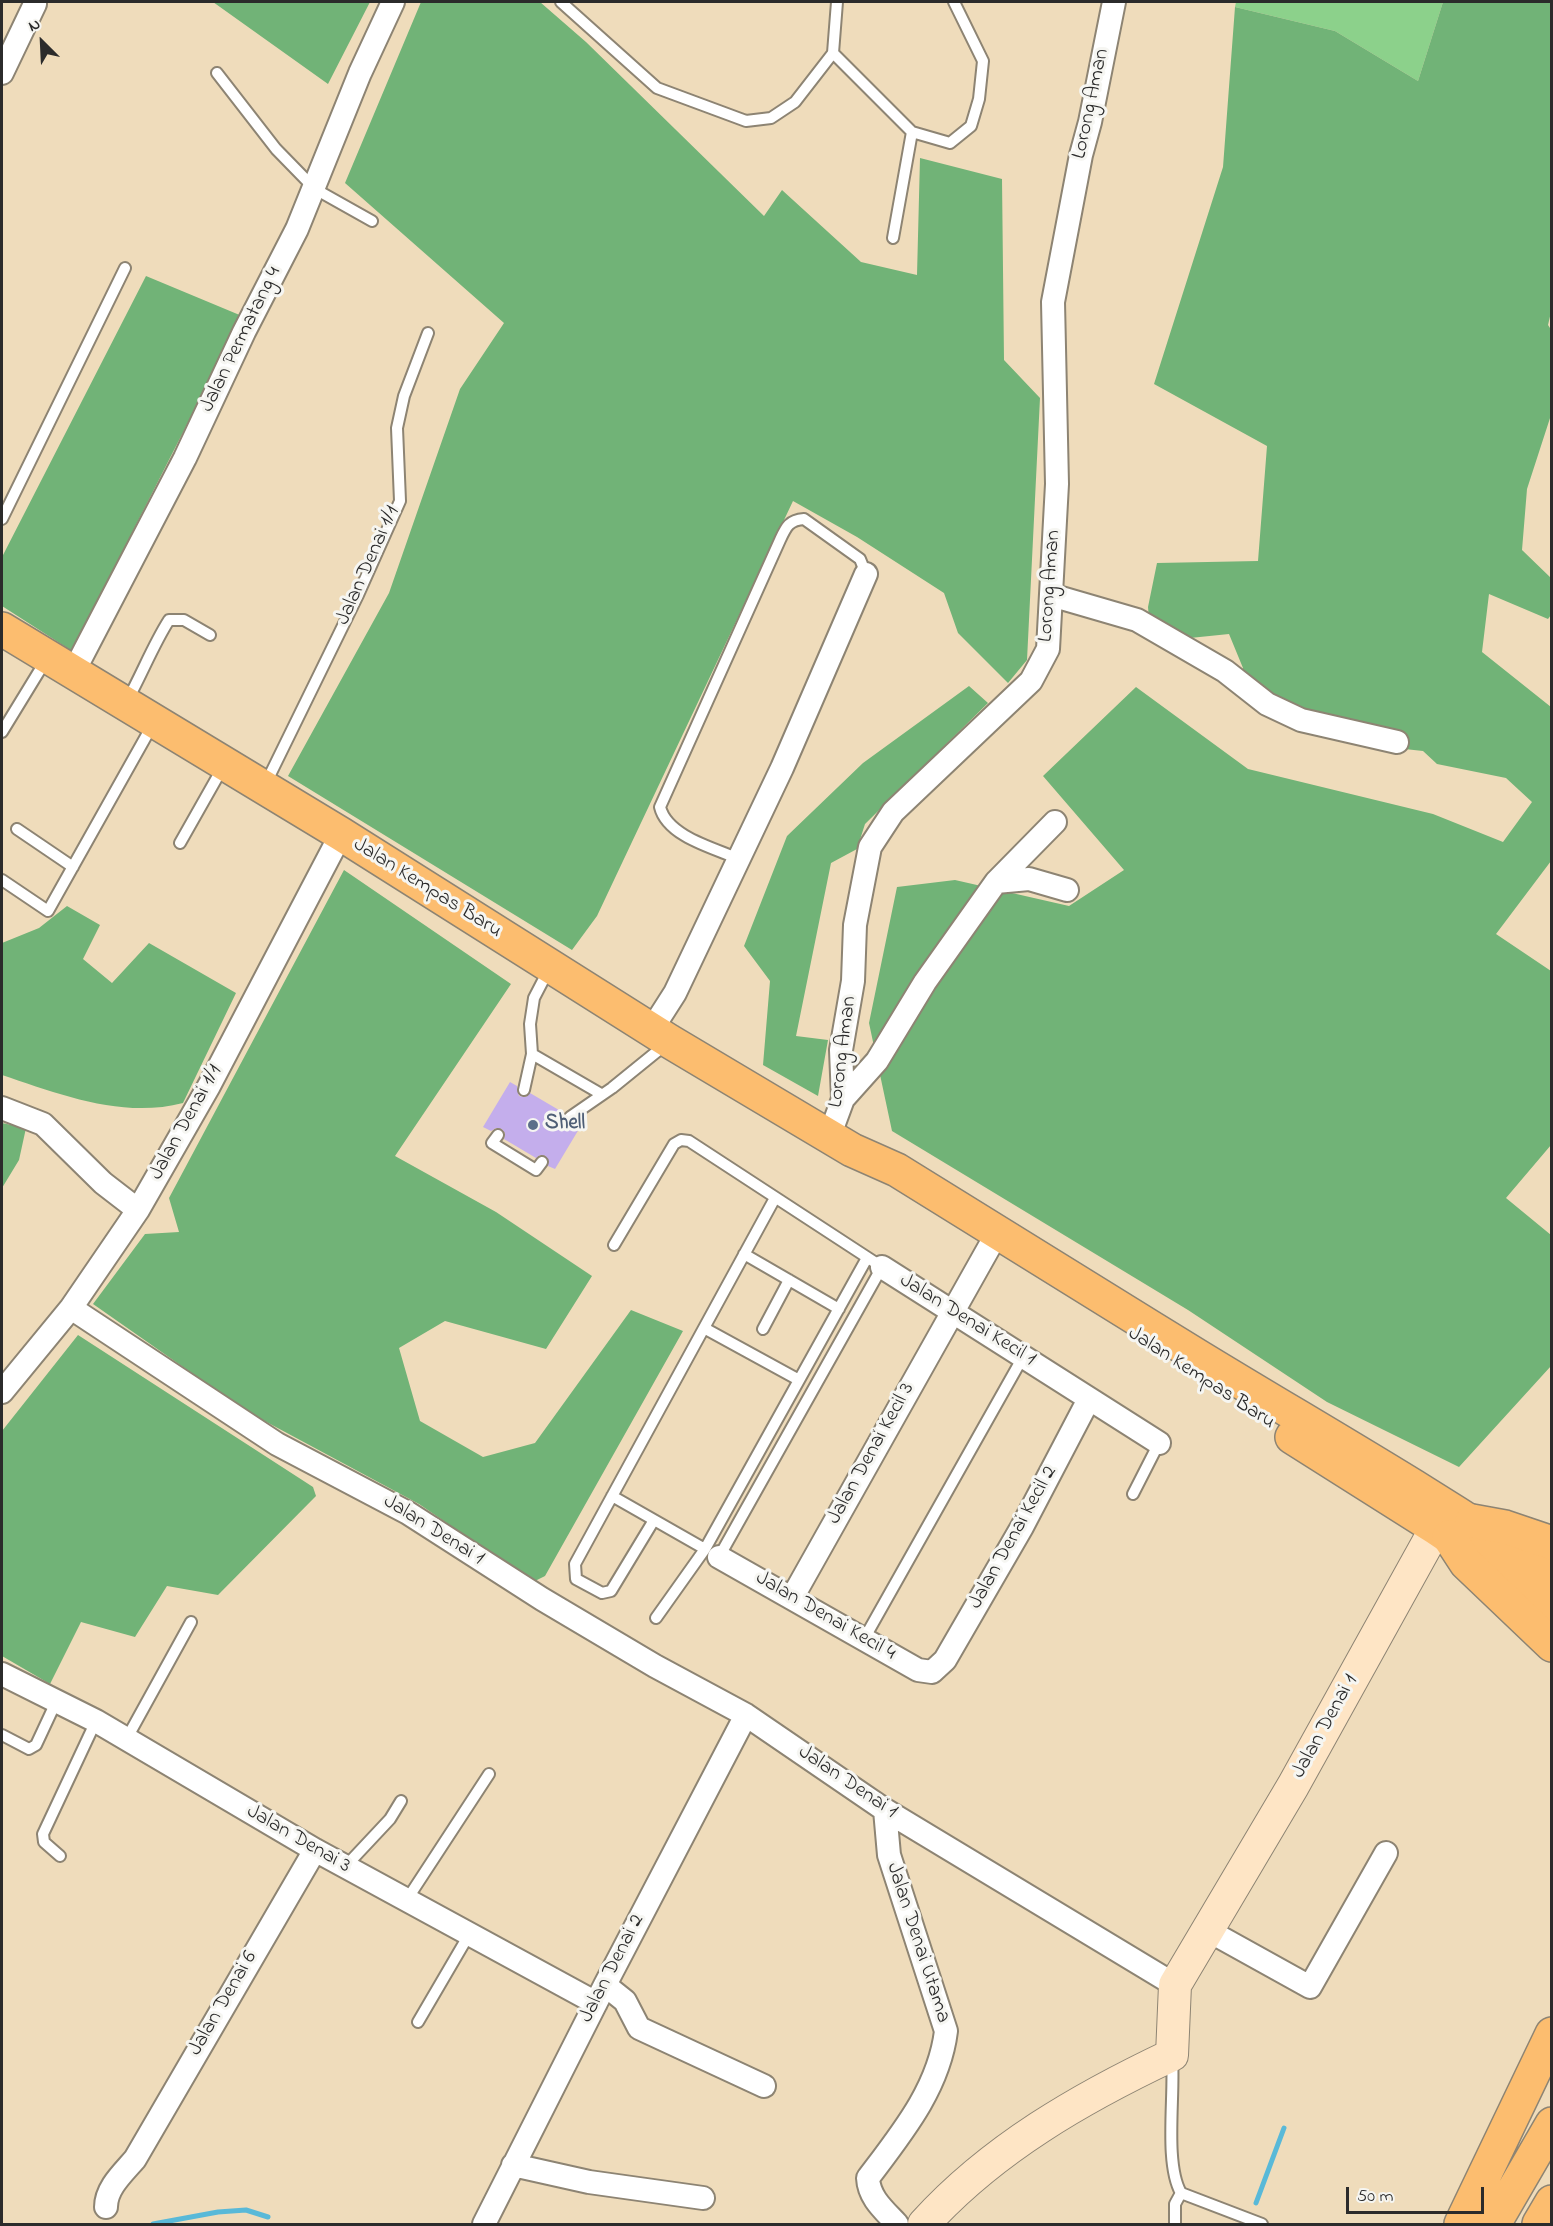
<!DOCTYPE html>
<style>
body{margin:0}
#map{position:relative;width:1553px;height:2226px;overflow:hidden;background:#efdcbb;font-family:"Indie Flower",sans-serif}
canvas{display:block}
.frame{position:absolute;inset:0;border:3px solid #2b2b2b;pointer-events:none}
.north{position:absolute;left:12px;top:12px;width:60px;height:60px;-webkit-text-stroke:4px #f6f6f2;paint-order:stroke;rotate:336deg;font-size:16px;font-weight:700;line-height:24px;text-align:center;color:#2b2b2b}
.north::after{content:'';display:block;margin:auto;width:21px;height:27px;background:#2b2b2b;clip-path:polygon(50% 0,100% 100%,50% 72%,0 100%)}
.scale{position:absolute;left:1346px;top:2187px;width:138px;height:27px;box-sizing:border-box;border:3px solid #2b2b2b;border-top:0;padding-left:8px;font-size:18px;line-height:21px;white-space:nowrap;color:#2b2b2b;-webkit-text-stroke:4px #f6f6f2;paint-order:stroke}
</style>
<div id="map">
<canvas width="1553" height="2226"></canvas>
<div class="frame"></div>
<div class="north">N</div>
<div class="scale">50 m</div>
</div>
<script>
const context = document.querySelector('canvas').getContext('2d');
context.lineJoin = 'round';
function fillPath(path, color) { context.fillStyle = color; context.fill(path, 'evenodd'); }
function strokePath(path, color, width, dash) { context.strokeStyle = color; context.lineWidth = width; context.lineCap = dash ? 'butt' : 'round'; context.setLineDash(dash || []); context.stroke(path); }
function drawText(font, color, halo, rows, align = 'center') {
  context.font = font + ' "Indie Flower",sans-serif'; context.lineWidth = 6; context.setLineDash([]); context.textBaseline = 'middle'; context.strokeStyle = halo; context.fillStyle = color; for (const [text, x, y, turn = 0] of rows) {
    context.save(); context.translate(x, y); context.rotate((+turn || 0) * Math.PI / 180); context.textAlign = isNaN(turn) ? turn : align; if (halo) context.strokeText(text, 0, 0); context.fillText(text, 0, 0); context.restore();
  }
}
const green = new Path2D(`
 M 1236,2 L 1443,2 L 1418,81 L 1335,31 L 1235,7 Z`);
const forest = new Path2D(`
 M 213,2 L 370,2 L 328,84 Z
 M 421,2 L 540,2 L 586,42 L 764,216 L 782,190 L 861,262 L 917,275 L 920,158 L 1002,179 L 1004,360 L 1040,398 L 1027,660 L 1008,683 L 958,633 L 944,593 L 857,537 L 793,501 L 597,916 L 572,950 L 288,776 L 389,593 L 460,389 L 504,323 L 345,183 Z
 M 1443,2 L 1551,2 L 1552,308 L 1548,325 L 1552,331 L 1551,415 L 1527,489 L 1522,550 L 1551,578 L 1551,615 L 1548,619 L 1489,594 L 1482,652 L 1551,707 L 1551,861 L 1496,934 L 1551,971 L 1551,1145 L 1506,1198 L 1551,1235 L 1551,1366 L 1459,1467 L 1327,1402 L 1188,1310 L 892,1131 L 869,1023 L 897,887 L 955,880 L 1069,906 L 1124,870 L 1043,776 L 1136,687 L 1248,769 L 1433,814 L 1503,842 L 1532,802 L 1506,778 L 1437,764 L 1423,751 L 1377,746 L 1242,692 L 1243,668 L 1229,634 L 1151,642 L 1148,607 L 1157,563 L 1258,561 L 1267,446 L 1154,384 L 1223,167 L 1235,7 L 1335,31 L 1418,81 Z
 M 146,276 L 242,316 L 72,651 L 2,606 L 2,557 Z
 M 969,686 L 988,703 L 865,824 L 857,849 L 831,863 L 796,1036 L 828,1040 L 818,1096 L 763,1065 L 770,981 L 744,946 L 787,836 L 863,763 Z
 M 344,870 L 511,984 L 395,1156 L 496,1212 L 592,1276 L 546,1349 L 445,1321 L 399,1348 L 420,1421 L 483,1457 L 535,1443 L 631,1310 L 683,1331 L 545,1576 L 533,1582 L 419,1504 L 246,1411 L 93,1304 L 145,1234 L 179,1232 L 169,1198 Z
 M 67,906 L 100,925 L 83,959 L 112,983 L 149,943 L 236,993 L 183,1103 C 122,1119 59,1094 2,1075 L 2,943 L 39,928 Z
 M 2,1123 L 26,1128 L 19,1160 L 2,1188 Z
 M 78,1335 L 313,1487 L 316,1496 L 218,1595 L 167,1586 L 135,1637 L 81,1622 L 50,1684 L 2,1656 L 2,1431 Z`);
const stream = new Path2D(`
 M 1256,2203 L 1284,2128
 M 153,2224 L 218,2212 L 246,2210 L 268,2217`);
const building = new Path2D(`
 M 510,1082 L 517,1086 L 519,1096 L 526,1097 L 530,1093 L 564,1113 L 563,1118 L 566,1123 L 577,1121 L 582,1124 L 555,1169 L 548,1166 L 546,1156 L 540,1155 L 536,1158 L 504,1139 L 505,1133 L 502,1129 L 496,1128 L 491,1131 L 483,1127 Z`);
const lane = new Path2D(`
 M 561,2 L 657,88 L 746,121 L 771,118 L 795,102 L 833,53 L 837,2
 M 833,53 L 912,132 L 950,143 L 971,126 L 979,99 L 983,61 L 954,2
 M 217,73 L 276,149 L 315,189 L 372,221
 M 893,238 L 912,132
 M 2,519 L 125,268
 M 127,701 C 142,674 153,645 169,620 L 184,620 L 210,635
 M 2,732 L 46,660
 M 266,783 L 358,595 L 400,501 L 397,428 L 404,396 L 428,333
 M 17,829 L 73,867
 M 180,843 L 223,767
 M 737,858 C 713,848 667,836 660,807 L 780,540 C 786,527 789,520 804,519 L 860,559 L 866,574
 M 2,880 L 48,911 L 153,724
 M 532,1054 L 601,1094
 M 524,1090 L 532,1054 L 530,1024 L 534,998 L 549,969
 M 570,1117 L 612,1088 L 665,1045
 M 498,1135 L 492,1143 L 536,1170 L 542,1162
 M 614,1245 L 674,1144 L 681,1140 L 689,1141 L 882,1267 L 719,1557
 M 744,1254 L 839,1309
 M 704,1328 L 799,1380
 M 763,1329 L 789,1280
 M 1133,1494 L 1159,1443
 M 612,1496 L 705,1549
 M 654,1520 L 611,1591 L 602,1593 L 576,1579 L 575,1564 L 775,1198
 M 656,1618 L 705,1549 L 867,1258
 M 864,1639 L 1023,1357
 M 2,1735 L 29,1749 L 36,1745 L 57,1700
 M 127,1738 L 191,1622
 M 60,1856 L 44,1842 L 43,1834 L 96,1721
 M 345,1867 L 390,1819 L 401,1801
 M 406,1901 L 489,1774
 M 418,2022 L 470,1933
 M 1172,2058 C 1175,2095 1164,2163 1181,2193 L 1262,2224
 M 1175,2224 L 1175,2204 L 1181,2193`);
const street = new Path2D(`
 M 2,73 L 35,4
 M 1051,595 L 1137,620 L 1225,671 L 1267,704 L 1301,720 L 1397,742
 M 74,671 L 185,458 L 244,332 L 297,229 L 360,73 L 393,2
 M 996,882 L 1029,879 L 1067,890
 M 652,1029 L 675,993 L 782,768 L 866,574
 M 843,1099 L 877,1061 L 925,982 L 996,882 L 1055,822
 M 2,1108 L 43,1124 L 103,1183 L 138,1210
 M 829,1137 L 843,1099 L 841,1050 L 853,981 L 855,925 L 870,847 L 893,812 L 1031,681 L 1048,649 L 1057,484 L 1053,302 L 1081,155 L 1090,122 L 1114,2
 M 882,1267 L 1159,1443
 M 71,1308 L 277,1444 L 408,1513 L 542,1599 L 655,1666 L 746,1715 L 885,1810 L 1175,1985
 M 2,1392 L 71,1308 L 138,1210 L 209,1086 L 341,834
 M 719,1557 L 918,1670 L 932,1672 L 945,1660 L 1022,1527 L 1089,1399
 M 792,1598 L 991,1244
 M 2,1674 L 96,1721 L 315,1850 L 596,2003
 M 885,1810 L 889,1855 L 946,2031 C 939,2088 902,2133 868,2178 C 869,2198 884,2210 897,2224
 M 1209,1931 L 1310,1987 L 1386,1853
 M 605,1985 L 625,2001 L 639,2028 L 764,2086
 M 513,2165 L 589,2182 L 703,2198
 M 106,2207 C 106,2188 123,2173 135,2159 L 315,1850
 M 484,2224 L 605,1985 L 746,1715`);
const secondary = new Path2D(`
 M 924,2224 C 992,2149 1081,2098 1172,2055 L 1175,1985 L 1293,1786 L 1436,1528`);
const primary = new Path2D(`
 M 2,629 L 341,834 L 669,1041 L 852,1150 L 897,1170 C 998,1232 1099,1296 1201,1358 C 1319,1430 1438,1497 1552,1576
 M 1292,1437 L 1436,1528 L 1552,1606`);
const highway = new Path2D(`
 M 1472,1521 L 1505,1527 L 1552,1543
 M 1449,1537 L 1466,1563 L 1552,1645
 M 1461,2224 L 1552,2034
 M 1494,2224 L 1552,2124
 M 1539,2224 L 1552,2202`);
const markers = [
 [533,1125,6,"#5c6f8a"]
];
const streetNames = [
 ["Lorong Aman",1092,104,-78],
 ["Jalan Permatang 4",242,340,-64],
 ["Jalan Denai 1/1",369,566,-66],
 ["Lorong Aman",1051,586,-86],
 ["Jalan Kempas Baru",427,889,32],
 ["Lorong Aman",844,1052,-83],
 ["Jalan Denai 1/1",187,1123,-61],
 ["Jalan Denai Kecil 1",967,1321,32],
 ["Jalan Kempas Baru",1201,1379,33],
 ["Jalan Denai Kecil 3",872,1454,-61],
 ["Jalan Denai 1",433,1531,32],
 ["Jalan Denai Kecil 2",1014,1538,-61],
 ["Jalan Denai Kecil 4",825,1617,30],
 ["Jalan Denai 1",1326,1727,-61],
 ["Jalan Denai 1",847,1783,34],
 ["Jalan Denai 3",298,1840,30],
 ["Jalan Denai Utama",917,1943,72],
 ["Jalan Denai 2",613,1969,-63],
 ["Jalan Denai 6",224,2004,-60]
];
const serviceNames = [
 ["Shell",545,1125]
];
fillPath(green, '#8cd18b');
fillPath(forest, '#71b377');
strokePath(stream, '#59b9d8', 5);
fillPath(building, '#c4aeec');
strokePath(lane, '#8d8473', 14);
strokePath(street, '#8d8473', 26);
strokePath(secondary, '#8d8473', 34);
strokePath(primary, '#8d8473', 36);
strokePath(highway, '#8d8473', 36);
strokePath(lane, '#fff', 10);
strokePath(street, '#fff', 22);
strokePath(secondary, '#fee5c5', 32);
strokePath(primary, '#fcbd6f', 33);
strokePath(highway, '#fcbd6f', 33);
for (const [x, y, r, color] of markers) { const dot = new Path2D(); dot.arc(x, y, r, 0, 2 * Math.PI); context.fillStyle = color; context.fill(dot); strokePath(dot, '#f6f6f2', 2); }
drawText('21px', '#2b2b2b', '#f6f6f2', streetNames);
drawText('bold 21px', '#4e5e75', '#f6f6f2', serviceNames, 'left');
</script>
